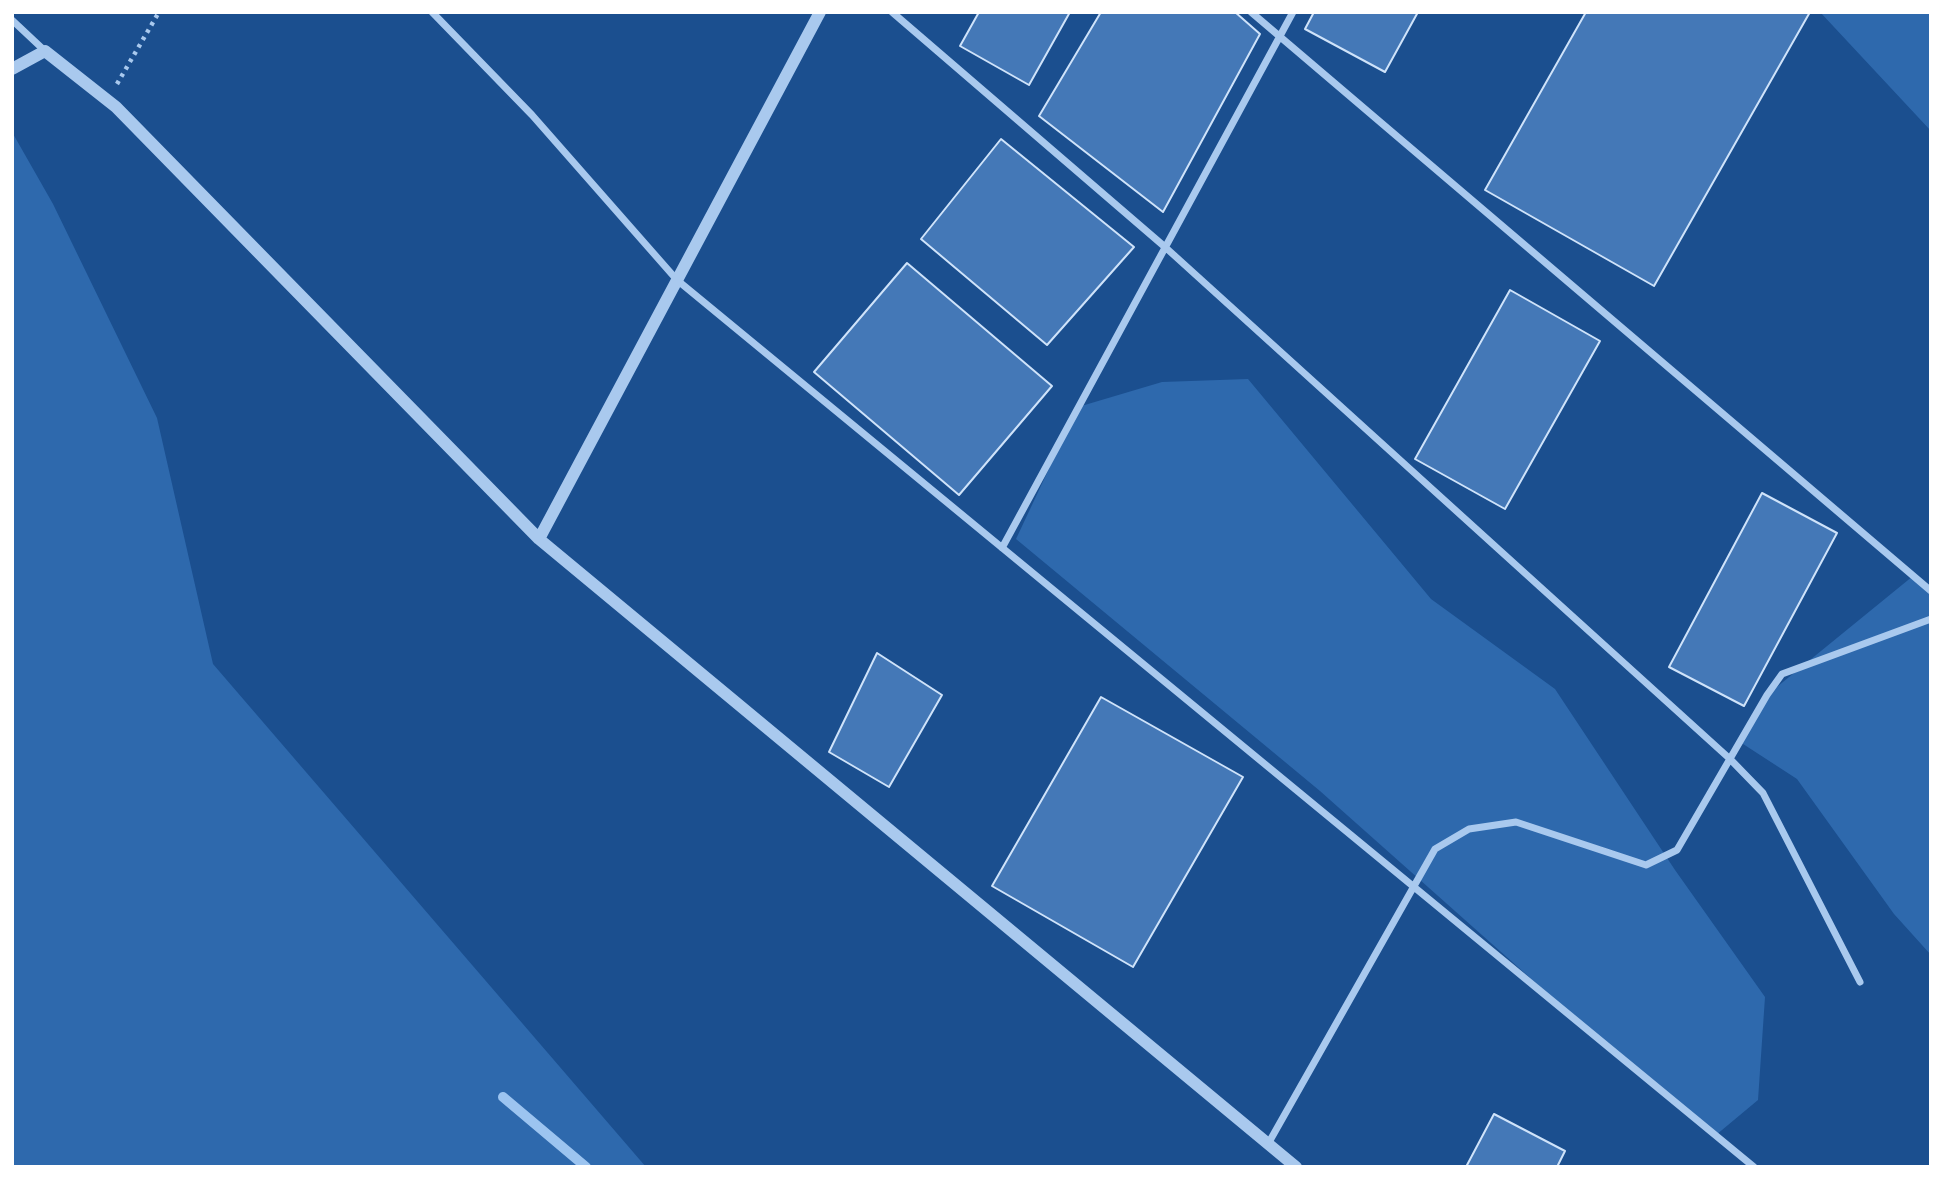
<!DOCTYPE html>
<style>
body{margin:0}
#map{position:relative;width:1943px;height:1179px;overflow:hidden;background:#1b4f8f;font-family:"Work Sans",sans-serif}
canvas{display:block}
.frame{position:absolute;inset:0;border:14px solid #fff;pointer-events:none}
</style>
<div id="map">
<canvas width="1943" height="1179"></canvas>
<div class="frame"></div>
</div>
<script>
const context = document.querySelector('canvas').getContext('2d');
context.lineJoin = 'round';
function fillPath(path, color) { context.fillStyle = color; context.fill(path, 'evenodd'); }
function strokePath(path, color, width, dash) { context.strokeStyle = color; context.lineWidth = width; context.lineCap = dash ? 'butt' : 'round'; context.setLineDash(dash || []); context.stroke(path); }
const green = new Path2D(`
 M 1820,12 L 1931,12 L 1931,131 Z
 M 12,132 L 53,204 L 157,418 L 213,664 L 646,1167 L 12,1167 Z
 M 1248,379 L 1431,599 L 1555,689 L 1675,870 L 1765,997 L 1758,1100 L 1716,1135 L 1618,1056 L 1320,791 L 1016,539 L 1078,407 L 1162,382 Z
 M 1913,576 L 1931,591 L 1931,955 L 1894,914 L 1797,779 L 1740,742 L 1767,695 Z`);
const stream = new Path2D(`
 M 503,1097 L 586,1167`);
const building = new Path2D(`
 M 979,12 L 1070,12 L 1029,85 L 960,46 Z
 M 1101,12 L 1235,12 L 1260,34 L 1163,212 L 1039,116 Z
 M 1314,12 L 1418,12 L 1385,72 L 1305,29 Z
 M 1586,12 L 1810,12 L 1654,286 L 1485,190 Z
 M 1001,139 L 1134,247 L 1047,345 L 921,239 Z
 M 907,263 L 1052,386 L 959,495 L 814,372 Z
 M 1510,290 L 1600,341 L 1505,509 L 1415,459 Z
 M 1762,493 L 1837,533 L 1744,706 L 1669,667 Z
 M 877,653 L 942,695 L 889,787 L 829,752 Z
 M 1101,697 L 1243,777 L 1133,967 L 992,886 Z
 M 1494,1114 L 1565,1151 L 1557,1167 L 1466,1167 Z`);
const path = new Path2D(`
 M 117,84 L 159,12`);
const minor = new Path2D(`
 M 432,12 L 532,115 L 677,280 L 1754,1167
 M 892,12 L 1165,247 L 1730,759 L 1763,793 L 1860,982
 M 1251,12 L 1931,591
 M 12,20 L 45,51
 M 1002,548 L 1293,12
 M 1268,1144 L 1435,849 L 1469,829 L 1516,822 L 1646,865 L 1677,850 L 1767,695 L 1782,674 L 1931,619`);
const tertiary = new Path2D(`
 M 12,69 L 45,51 L 116,107 L 539,539 L 1296,1167
 M 539,539 L 820,12`);
fillPath(green, '#2e69ad');
strokePath(stream, '#9cc4f0', 10);
fillPath(building, '#4478b7');
strokePath(building, '#cfe3fa', 2);
strokePath(path, '#a9c9ee', 4.5, [3.5, 5]);
strokePath(minor, '#a9c9ee', 7);
strokePath(tertiary, '#a9c9ee', 12);
</script>
